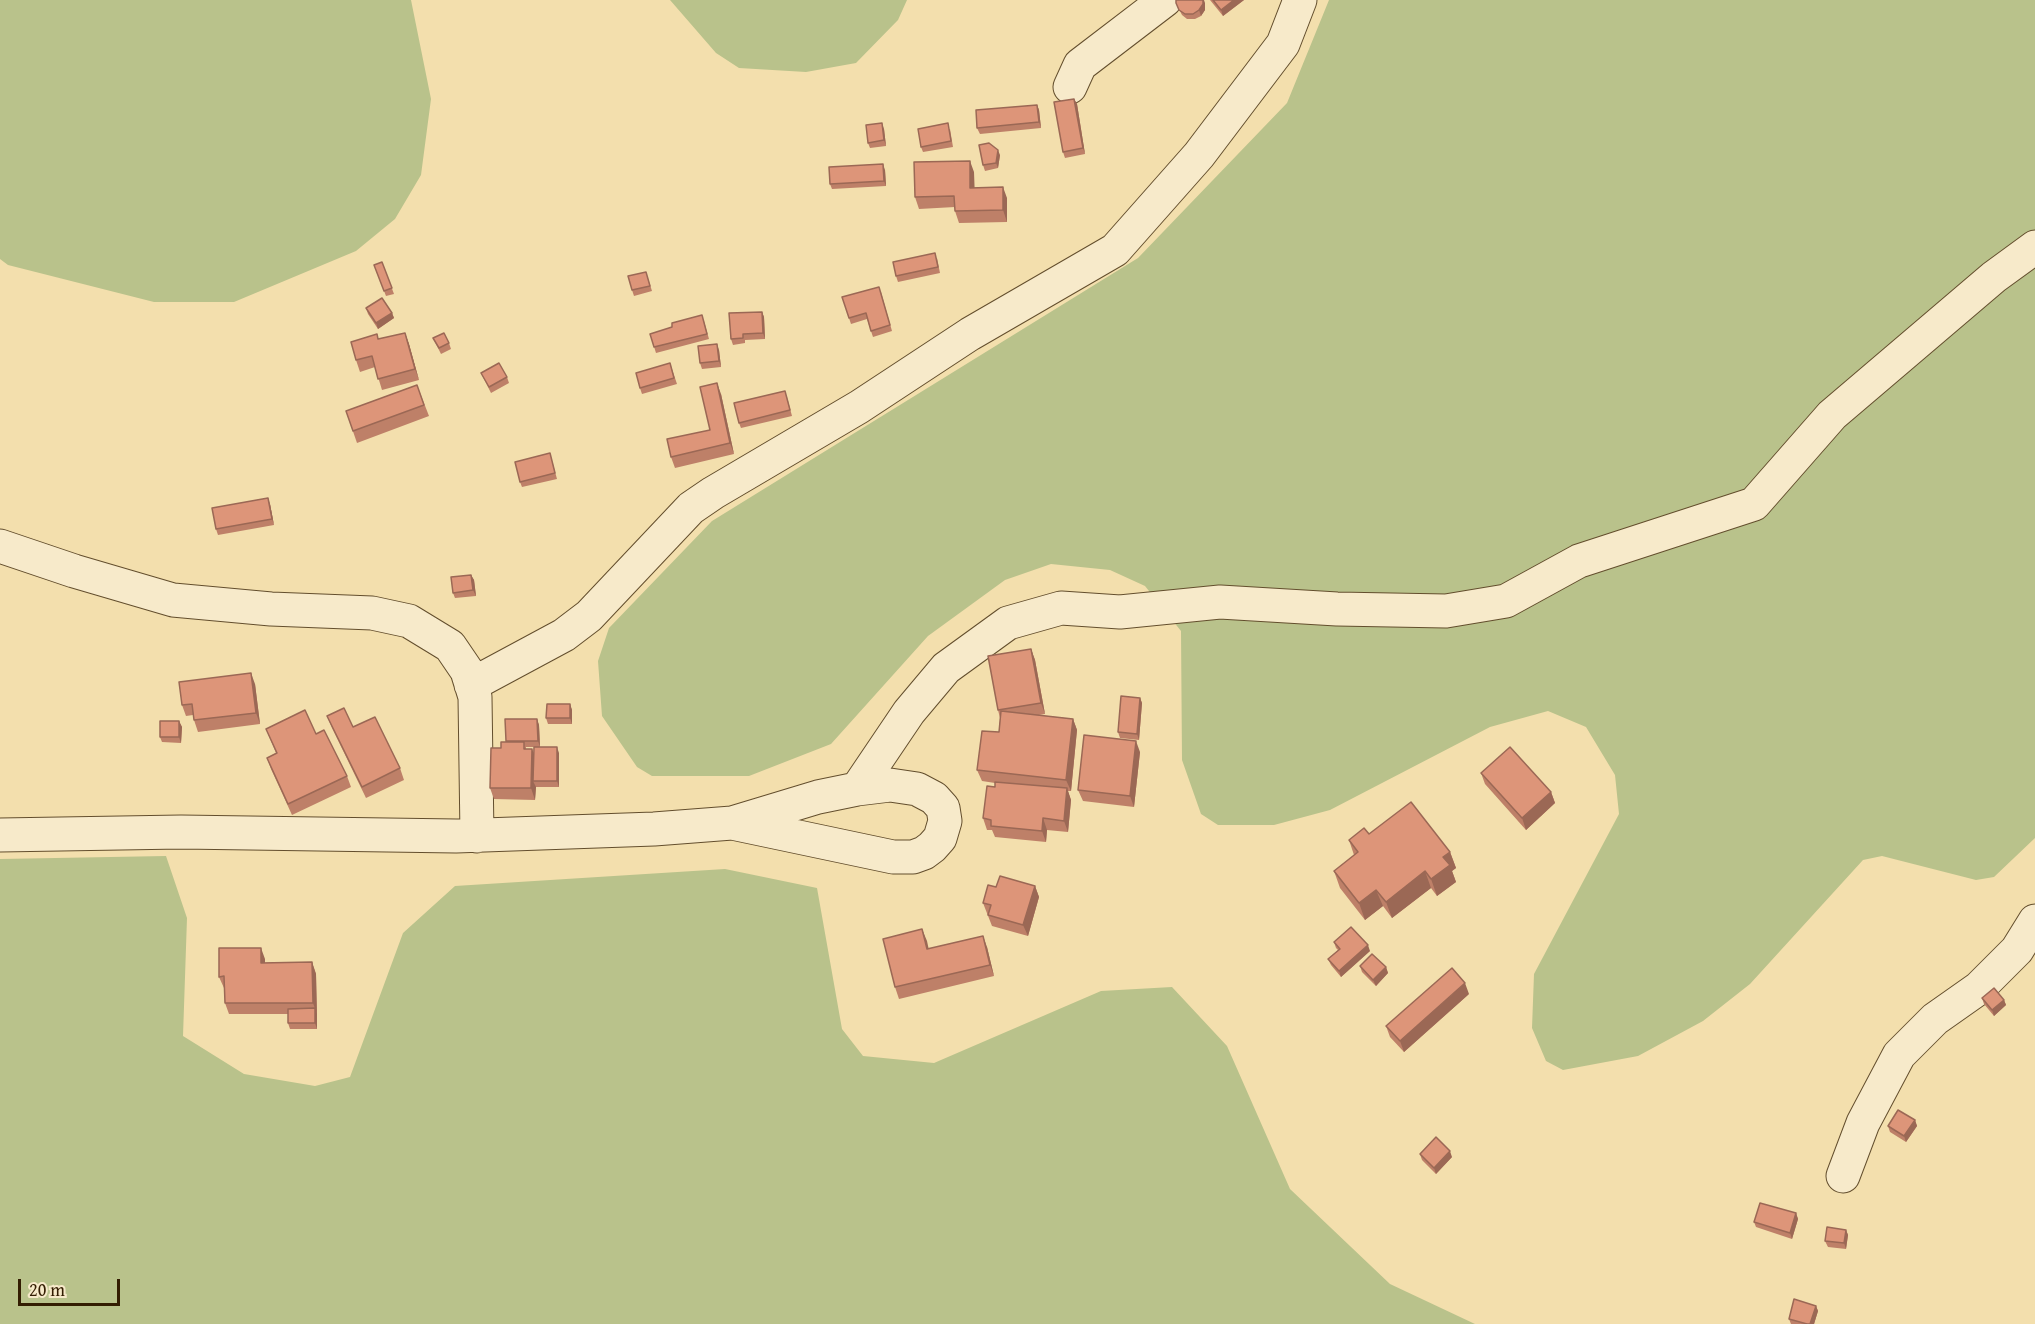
<!DOCTYPE html>
<style>
body{margin:0}
#map{position:relative;width:2035px;height:1324px;overflow:hidden;background:#f3dfad;font-family:"Gentium Book Plus",serif}
canvas{display:block}
.scale{position:absolute;left:18px;top:1279px;width:102px;height:27px;box-sizing:border-box;border:3px solid #331d02;border-top:0;padding-left:8px;font-size:18px;line-height:21px;white-space:nowrap;color:#331d02;-webkit-text-stroke:4px #f7eaca;paint-order:stroke}
</style>
<div id="map">
<canvas width="2035" height="1324"></canvas>
<div class="scale">20 m</div>
</div>
<script>
const context = document.querySelector('canvas').getContext('2d');
context.lineJoin = 'round';
function fillPath(path, color) { context.fillStyle = color; context.fill(path, 'evenodd'); }
function strokePath(path, color, width, dash) { context.strokeStyle = color; context.lineWidth = width; context.lineCap = dash ? 'butt' : 'round'; context.setLineDash(dash || []); context.stroke(path); }
const green = new Path2D(`
 M 0,0 L 411,0 L 431,99 L 421,175 L 395,219 L 356,251 L 234,302 L 154,302 L 8,265 L 0,259 Z
 M 670,0 L 907,0 L 898,20 L 856,63 L 806,72 L 739,68 L 716,53 Z
 M 1329,0 L 2035,0 L 2035,838 L 1994,877 L 1976,880 L 1882,856 L 1863,860 L 1750,984 L 1703,1021 L 1638,1056 L 1563,1070 L 1546,1061 L 1532,1028 L 1534,974 L 1619,814 L 1615,775 L 1586,727 L 1548,711 L 1490,727 L 1330,810 L 1274,825 L 1218,825 L 1201,814 L 1182,760 L 1181,631 L 1145,586 L 1110,570 L 1051,564 L 1005,580 L 928,636 L 831,744 L 749,776 L 652,776 L 637,767 L 602,716 L 598,661 L 609,628 L 712,521 L 1138,258 L 1287,103 Z
 M 166,856 L 187,918 L 183,1036 L 244,1074 L 315,1086 L 350,1077 L 403,933 L 455,886 L 725,869 L 817,888 L 842,1029 L 863,1056 L 934,1063 L 1101,991 L 1172,987 L 1227,1046 L 1290,1189 L 1390,1284 L 1475,1324 L 0,1324 L 0,859 Z`);
const minor = new Path2D(`
 M 1070,87 L 1080,65 L 1165,0
 M 0,546 L 74,571 L 173,600 L 271,609 L 372,613 L 409,621 L 450,646 L 467,671 L 475,697 L 477,836
 M 471,685 L 564,635 L 589,616 L 691,508 L 713,493 L 859,407 L 970,334 L 1115,250 L 1199,155 L 1283,44 L 1300,0
 M 857,789 L 909,712 L 946,668 L 1008,623 L 1061,608 L 1120,612 L 1220,602 L 1337,609 L 1446,611 L 1506,601 L 1579,561 L 1754,504 L 1832,415 L 1994,277 L 2035,247
 M 0,835 L 181,832 L 456,836 L 654,829 L 732,823 L 818,797 L 857,789 L 890,785 L 917,789 L 934,798 L 943,808 L 945,821 L 940,838 L 932,847 L 924,853 L 913,857 L 893,857 L 732,823
 M 1843,1176 L 1863,1123 L 1899,1055 L 1935,1019 L 1979,988 L 2017,950 L 2035,921`);
const wall = new Path2D(`
 M 1210,0 L 1244,0 L 1223,16 Z
 M 1176,3 L 1205,3 L 1205,10 L 1201,16 L 1195,19 L 1187,19 L 1182,15 Z
 M 1074,99 L 1077,104 L 1085,154 L 1065,158 L 1063,152 Z
 M 1037,105 L 1039,110 L 1041,128 L 980,134 L 977,128 Z
 M 884,129 L 886,146 L 870,148 L 868,143 Z
 M 950,129 L 953,147 L 923,152 L 921,147 Z
 M 1000,155 L 998,168 L 985,171 L 983,165 Z
 M 885,170 L 886,186 L 832,189 L 830,184 Z
 M 974,172 L 974,188 L 1007,198 L 1007,222 L 959,223 L 955,211 L 955,207 L 919,209 L 915,197 Z
 M 937,258 L 940,273 L 898,282 L 896,276 Z
 M 382,262 L 394,294 L 386,296 L 374,265 Z
 M 646,272 L 652,291 L 634,296 L 632,290 Z
 M 881,292 L 892,331 L 873,337 L 867,319 L 851,324 L 842,297 Z
 M 366,308 L 392,313 L 394,318 L 378,329 L 368,314 Z
 M 762,312 L 764,317 L 765,339 L 745,340 L 745,343 L 733,345 L 731,339 Z
 M 704,321 L 709,339 L 656,353 L 650,334 Z
 M 405,333 L 409,344 L 419,380 L 382,390 L 375,367 L 360,372 L 356,360 L 379,339 Z
 M 433,338 L 449,343 L 451,349 L 441,354 Z
 M 719,350 L 721,367 L 702,369 L 700,363 Z
 M 670,363 L 677,384 L 642,394 L 640,388 Z
 M 481,373 L 507,377 L 509,383 L 491,393 Z
 M 417,385 L 429,416 L 357,443 L 346,411 Z
 M 721,394 L 734,454 L 675,468 L 671,457 L 710,430 Z
 M 787,397 L 792,416 L 741,428 L 739,423 Z
 M 550,453 L 557,479 L 522,487 L 520,482 Z
 M 270,504 L 274,525 L 218,535 L 216,529 Z
 M 471,575 L 474,580 L 476,596 L 455,598 L 453,593 Z
 M 1031,649 L 1035,660 L 1045,714 L 1039,715 L 1073,719 L 1077,730 L 1071,791 L 1068,791 L 1071,800 L 1068,832 L 1047,830 L 1046,842 L 995,837 L 992,830 L 987,830 L 983,818 L 995,787 L 995,783 L 982,781 L 977,770 L 999,732 L 1000,718 L 998,710 Z
 M 255,684 L 260,724 L 198,732 L 194,720 L 193,715 L 186,716 L 182,705 Z
 M 1140,698 L 1142,703 L 1139,740 L 1120,738 L 1118,732 Z
 M 570,704 L 572,710 L 572,724 L 548,724 L 546,718 Z
 M 327,716 L 353,727 L 400,768 L 404,780 L 366,798 L 332,728 Z
 M 537,719 L 539,725 L 540,747 L 526,747 L 526,749 L 532,749 L 534,754 L 559,753 L 559,787 L 536,787 L 535,800 L 494,799 L 490,788 L 501,748 L 506,742 L 506,741 Z
 M 179,721 L 182,727 L 181,743 L 162,742 L 160,737 Z
 M 266,729 L 316,734 L 347,776 L 351,787 L 292,815 L 271,769 L 267,758 L 276,753 Z
 M 1140,752 L 1134,807 L 1083,801 L 1078,790 Z
 M 1481,773 L 1551,792 L 1555,803 L 1526,830 L 1485,784 Z
 M 1369,834 L 1450,852 L 1456,868 L 1452,871 L 1456,882 L 1437,896 L 1431,888 L 1392,918 L 1383,906 L 1365,920 L 1340,888 L 1334,871 L 1354,855 L 1349,840 Z
 M 1035,886 L 1039,897 L 1028,936 L 992,926 L 983,903 Z
 M 922,929 L 928,948 L 987,947 L 994,976 L 899,999 L 895,987 Z
 M 1334,942 L 1370,951 L 1341,977 L 1331,965 L 1328,959 L 1338,950 L 1336,948 Z
 M 265,959 L 265,963 L 312,962 L 316,974 L 317,1029 L 290,1029 L 288,1023 L 288,1014 L 229,1014 L 225,1003 L 224,988 L 219,977 Z
 M 1360,966 L 1386,967 L 1388,973 L 1376,986 L 1362,972 Z
 M 1469,994 L 1404,1052 L 1390,1037 L 1386,1026 Z
 M 1982,998 L 2004,1000 L 2006,1005 L 1994,1016 L 1984,1004 Z
 M 1915,1120 L 1917,1126 L 1906,1142 L 1890,1132 L 1888,1126 Z
 M 1420,1154 L 1452,1157 L 1436,1174 L 1422,1160 Z
 M 1796,1213 L 1798,1219 L 1792,1239 L 1756,1227 L 1754,1222 Z
 M 1846,1230 L 1848,1235 L 1846,1249 L 1828,1247 L 1825,1241 Z
 M 1816,1306 L 1818,1311 L 1814,1324 L 1791,1324 L 1789,1319 Z`);
const shadedWall = new Path2D(`
 M 1203,0 L 1204,0 L 1205,3 L 1205,10 L 1201,16 L 1199,10 Z
 M 1234,0 L 1244,0 L 1223,16 L 1221,10 Z
 M 1074,99 L 1077,104 L 1085,154 L 1083,148 Z
 M 1037,105 L 1039,110 L 1041,128 L 1039,122 Z
 M 882,123 L 884,129 L 886,146 L 884,140 Z
 M 998,150 L 1000,155 L 998,168 L 996,163 Z
 M 970,161 L 974,172 L 975,199 L 970,188 Z
 M 883,164 L 885,170 L 886,186 L 884,181 Z
 M 1003,187 L 1007,198 L 1007,222 L 1003,210 Z
 M 762,312 L 764,317 L 765,339 L 763,333 Z
 M 392,313 L 394,318 L 378,329 L 376,323 Z
 M 405,333 L 409,344 L 419,380 L 415,369 Z
 M 717,344 L 719,350 L 721,367 L 719,361 Z
 M 717,383 L 721,394 L 734,454 L 730,443 Z
 M 268,498 L 270,504 L 274,525 L 272,519 Z
 M 471,575 L 474,580 L 476,596 L 473,590 Z
 M 1031,649 L 1035,660 L 1045,714 L 1041,703 Z
 M 251,673 L 255,684 L 260,724 L 256,713 Z
 M 1140,698 L 1142,703 L 1139,740 L 1137,734 Z
 M 570,704 L 572,710 L 572,724 L 570,718 Z
 M 537,719 L 539,725 L 540,747 L 538,741 Z
 M 1073,719 L 1077,730 L 1071,791 L 1066,780 Z
 M 179,721 L 182,727 L 181,743 L 179,737 Z
 M 1136,741 L 1140,752 L 1134,807 L 1130,796 Z
 M 557,747 L 559,753 L 559,787 L 557,781 Z
 M 532,749 L 536,760 L 533,781 L 536,787 L 535,800 L 531,788 Z
 M 1067,788 L 1071,800 L 1068,832 L 1064,821 Z
 M 1551,792 L 1555,803 L 1526,830 L 1522,818 Z
 M 1043,818 L 1047,830 L 1046,842 L 1042,831 Z
 M 1450,852 L 1456,868 L 1452,871 L 1456,882 L 1437,896 L 1431,879 L 1443,857 Z
 M 1425,871 L 1431,888 L 1392,918 L 1386,902 Z
 M 1035,886 L 1039,897 L 1028,936 L 1023,925 Z
 M 1376,890 L 1383,906 L 1365,920 L 1359,903 Z
 M 922,929 L 927,941 L 931,960 L 927,949 Z
 M 983,936 L 987,947 L 994,976 L 990,965 Z
 M 1368,945 L 1370,951 L 1341,977 L 1339,971 Z
 M 261,948 L 265,959 L 265,975 L 261,963 Z
 M 312,962 L 316,974 L 317,1014 L 313,1003 Z
 M 1386,967 L 1388,973 L 1376,986 L 1373,980 Z
 M 1465,983 L 1469,994 L 1404,1052 L 1400,1041 Z
 M 2004,1000 L 2006,1005 L 1994,1016 L 1992,1010 Z
 M 315,1008 L 317,1014 L 317,1029 L 315,1023 Z
 M 1915,1120 L 1917,1126 L 1906,1142 L 1904,1136 Z
 M 1450,1151 L 1452,1157 L 1436,1174 L 1434,1168 Z
 M 1796,1213 L 1798,1219 L 1792,1239 L 1790,1233 Z
 M 1846,1230 L 1848,1235 L 1846,1249 L 1844,1243 Z
 M 1816,1306 L 1818,1311 L 1814,1324 L 1810,1324 Z`);
const building = new Path2D(`
 M 1176,0 L 1203,0 L 1203,4 L 1199,10 L 1193,14 L 1185,14 L 1179,10 L 1176,3 Z
 M 1213,0 L 1234,0 L 1221,10 Z
 M 1074,99 L 1083,148 L 1063,152 L 1054,102 Z
 M 1037,105 L 1039,122 L 977,128 L 976,110 Z
 M 882,123 L 884,140 L 868,143 L 866,125 Z
 M 948,123 L 951,141 L 921,147 L 918,129 Z
 M 989,143 L 998,150 L 996,163 L 983,165 L 979,145 Z
 M 970,161 L 970,188 L 1003,187 L 1003,210 L 955,211 L 954,196 L 915,197 L 914,162 Z
 M 883,164 L 884,181 L 830,184 L 829,167 Z
 M 935,253 L 938,267 L 896,276 L 893,262 Z
 M 382,262 L 392,288 L 384,291 L 374,265 Z
 M 646,272 L 650,286 L 632,290 L 628,276 Z
 M 879,287 L 890,325 L 871,331 L 866,313 L 849,318 L 842,297 Z
 M 382,298 L 392,313 L 376,323 L 366,308 Z
 M 762,312 L 763,333 L 743,334 L 743,338 L 731,339 L 729,313 Z
 M 702,315 L 707,334 L 654,347 L 650,334 L 672,327 L 672,323 Z
 M 405,333 L 415,369 L 378,379 L 372,356 L 356,360 L 351,342 L 377,334 L 378,339 Z
 M 444,333 L 449,343 L 439,348 L 433,338 Z
 M 717,344 L 719,361 L 700,363 L 698,346 Z
 M 499,363 L 507,377 L 489,387 L 481,373 Z
 M 670,363 L 674,378 L 640,388 L 636,373 Z
 M 717,383 L 730,443 L 671,457 L 667,439 L 710,430 L 700,387 Z
 M 417,385 L 424,405 L 353,431 L 346,411 Z
 M 785,391 L 790,410 L 739,423 L 734,403 Z
 M 550,453 L 555,473 L 520,482 L 515,462 Z
 M 268,498 L 272,519 L 216,529 L 212,508 Z
 M 471,575 L 473,590 L 453,593 L 451,577 Z
 M 1031,649 L 1041,703 L 998,710 L 988,656 Z
 M 251,673 L 256,713 L 194,720 L 192,704 L 182,705 L 179,682 Z
 M 1121,696 L 1140,698 L 1137,734 L 1118,732 Z
 M 547,704 L 570,704 L 570,718 L 546,718 Z
 M 344,708 L 353,727 L 375,717 L 400,768 L 362,787 L 327,716 Z
 M 305,710 L 316,734 L 324,730 L 347,776 L 288,804 L 267,758 L 277,753 L 266,729 Z
 M 1001,711 L 1073,719 L 1066,780 L 977,770 L 982,731 L 999,732 Z
 M 505,719 L 537,719 L 538,741 L 506,741 Z
 M 160,721 L 179,721 L 179,737 L 160,737 Z
 M 1084,735 L 1136,741 L 1130,796 L 1078,790 Z
 M 501,742 L 524,742 L 524,749 L 532,749 L 531,788 L 490,788 L 491,748 L 501,748 Z
 M 534,747 L 557,747 L 557,781 L 533,781 Z
 M 1510,747 L 1551,792 L 1522,818 L 1481,773 Z
 M 995,782 L 1067,788 L 1064,821 L 1043,818 L 1042,831 L 991,826 L 991,820 L 983,818 L 987,786 L 995,787 Z
 M 1411,802 L 1450,852 L 1443,857 L 1450,865 L 1431,879 L 1425,871 L 1386,902 L 1376,890 L 1359,903 L 1334,871 L 1358,852 L 1349,840 L 1364,828 L 1369,834 Z
 M 1000,876 L 1035,886 L 1023,925 L 988,915 L 991,905 L 983,903 L 988,885 L 996,887 Z
 M 1351,927 L 1368,945 L 1339,971 L 1328,959 L 1340,949 L 1334,942 Z
 M 922,929 L 927,949 L 983,936 L 990,965 L 895,987 L 883,939 Z
 M 219,948 L 261,948 L 261,963 L 312,962 L 313,1003 L 225,1003 L 224,976 L 219,977 Z
 M 1372,954 L 1386,967 L 1373,980 L 1360,966 Z
 M 1452,968 L 1465,983 L 1400,1041 L 1386,1026 Z
 M 1994,988 L 2004,1000 L 1992,1010 L 1982,998 Z
 M 315,1008 L 315,1023 L 288,1023 L 288,1009 Z
 M 1898,1110 L 1915,1120 L 1904,1136 L 1888,1126 Z
 M 1436,1137 L 1450,1151 L 1434,1168 L 1420,1154 Z
 M 1760,1203 L 1796,1213 L 1790,1233 L 1754,1222 Z
 M 1827,1227 L 1846,1230 L 1844,1243 L 1825,1241 Z
 M 1794,1299 L 1816,1306 L 1810,1324 L 1807,1324 L 1789,1319 Z`);
fillPath(green, '#b9c28b');
strokePath(minor, '#634e2d', 35);
strokePath(minor, '#f7eaca', 33);
fillPath(wall, '#be8068');
fillPath(shadedWall, '#9b6855');
fillPath(building, '#dd9579');
strokePath(building, '#9b6855', 1.5);
</script>
